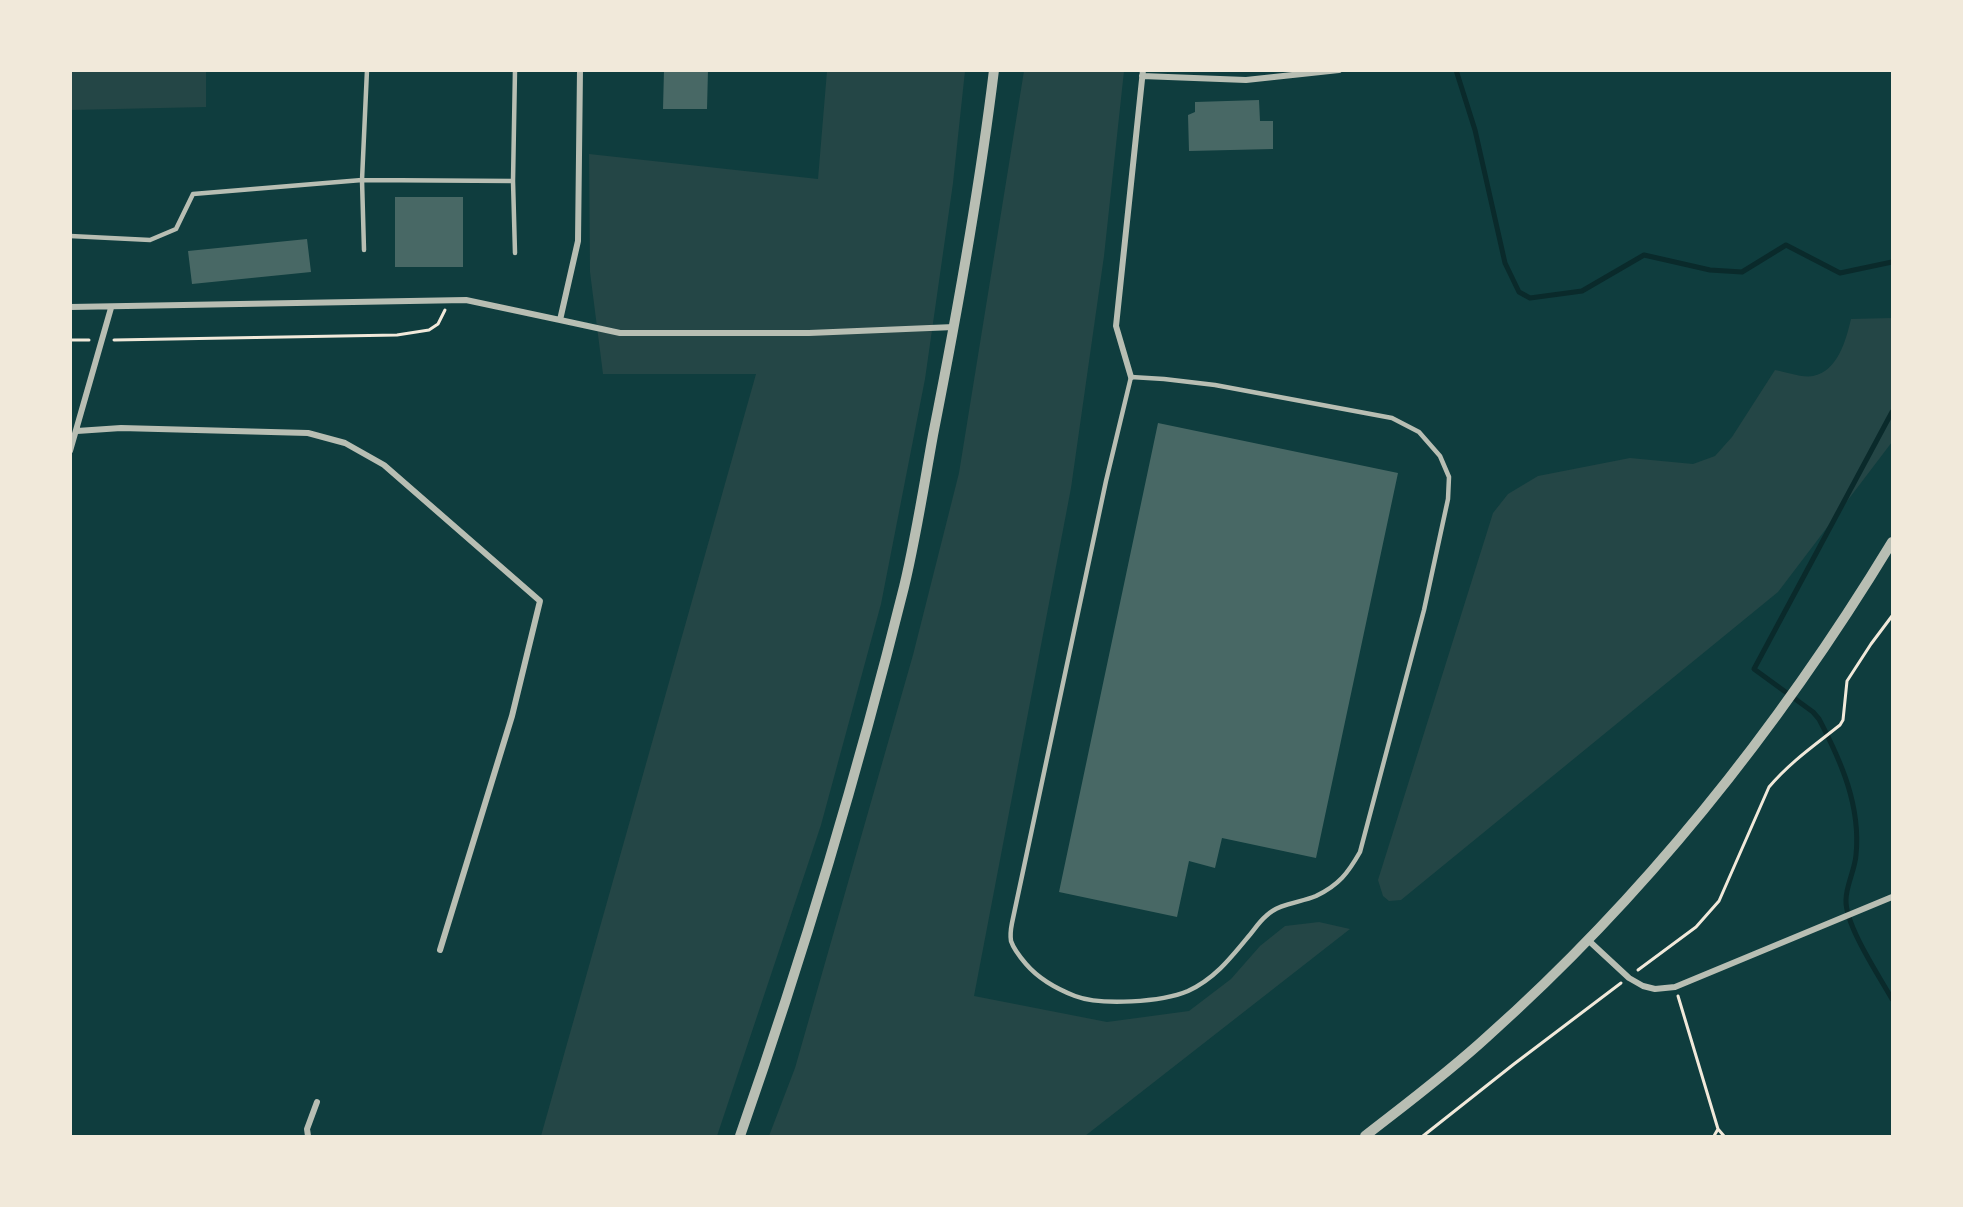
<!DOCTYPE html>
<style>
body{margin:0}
#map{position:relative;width:1963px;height:1207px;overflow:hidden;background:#0f3d3e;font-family:"Source Serif 4",serif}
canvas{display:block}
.frame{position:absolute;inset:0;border:72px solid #f1e9da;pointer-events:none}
</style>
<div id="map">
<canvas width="1963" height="1207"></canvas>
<div class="frame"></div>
</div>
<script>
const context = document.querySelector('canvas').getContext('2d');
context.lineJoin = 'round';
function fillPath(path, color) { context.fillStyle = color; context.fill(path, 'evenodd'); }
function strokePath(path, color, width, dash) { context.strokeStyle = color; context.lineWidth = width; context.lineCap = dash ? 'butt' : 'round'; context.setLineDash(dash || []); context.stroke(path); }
const green = new Path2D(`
 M 70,71 L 206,71 L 206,107 L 71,110 Z
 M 827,71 L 965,71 L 953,183 L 925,379 L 881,604 L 821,825 L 717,1136 L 541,1136 L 756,374 L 603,374 L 590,272 L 589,154 L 818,179 Z
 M 1024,71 L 1124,71 L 1104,256 L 1071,488 L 974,996 L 1107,1022 L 1189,1011 L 1231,979 L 1260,946 L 1285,926 L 1319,922 L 1350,929 L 1085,1136 L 769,1136 L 795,1068 L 913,655 L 959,473 Z
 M 1892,318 L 1892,442 L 1778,592 L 1401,900 L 1389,901 L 1383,896 L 1378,880 L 1493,513 L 1508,494 L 1538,476 L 1630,458 L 1693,464 L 1715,456 L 1732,437 L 1775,370 C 1786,372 1802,378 1813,376 C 1838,371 1846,340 1851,319 Z`);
const stream = new Path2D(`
 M 1456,70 L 1475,130 L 1505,263 L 1519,292 L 1530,298 L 1582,291 L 1644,255 L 1710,270 L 1742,272 L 1786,245 L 1840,273 L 1892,262
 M 1892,412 L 1754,669 L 1813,712 L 1819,719 C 1841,761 1861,806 1856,855 C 1855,870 1846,885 1846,900 C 1845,925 1879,976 1892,999`);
const building = new Path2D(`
 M 664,70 L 708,70 L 707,109 L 663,109 Z
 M 1259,100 L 1260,121 L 1273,121 L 1273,149 L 1189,151 L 1188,115 L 1195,112 L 1195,102 Z
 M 395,197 L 463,197 L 463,267 L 395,267 Z
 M 307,239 L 311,272 L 192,284 L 188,251 Z
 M 1158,423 L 1398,473 L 1316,858 L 1222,838 L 1215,868 L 1189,861 L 1177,917 L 1059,892 Z`);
const path = new Path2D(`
 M 70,340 L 89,340
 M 114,340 L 397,335 L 429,330 L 438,324 L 445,310
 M 1638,970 L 1696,927 L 1719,901 L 1769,787 C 1790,762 1815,745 1840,725 L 1843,720 L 1847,681 L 1871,644 L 1892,616
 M 1678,996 L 1718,1129 L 1714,1136
 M 1718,1129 L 1724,1136
 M 1423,1136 L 1514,1064 L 1621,983`);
const service = new Path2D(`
 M 513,181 L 515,253
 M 70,236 L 150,240 L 176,229 L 193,194 L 362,180 L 367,70
 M 364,250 L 362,180 L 513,181 L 515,70
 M 1131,377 L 1164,379 L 1215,385 L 1392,418 L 1419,432 L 1440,456 L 1449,477 L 1448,499 L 1424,610 L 1360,852 C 1348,873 1339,885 1316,896 C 1299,903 1280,903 1266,916 C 1259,922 1254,930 1248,937 C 1230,959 1214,979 1188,991 C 1162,1002 1101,1006 1075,996 C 1057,989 1038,978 1026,964 C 1020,957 1014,950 1011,941 C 1010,935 1011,928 1012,923 L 1106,481 Z`);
const minor = new Path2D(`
 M 1142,76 L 1246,80 L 1339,70
 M 70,307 L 466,300 L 560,320 L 578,241 L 580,70
 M 560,320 L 620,333 L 809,333 L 954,327
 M 1131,377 L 1116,326 L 1143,70
 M 77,431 L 121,428 L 308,433 L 345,443 L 384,465 L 540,601 L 512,716 L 440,950
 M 70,451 L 111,308
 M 1588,940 L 1629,978 L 1643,986 L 1655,989 L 1675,987 L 1892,897
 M 308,1136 L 307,1129 L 317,1102`);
const tertiary = new Path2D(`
 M 740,1136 C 803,956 858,772 904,587 C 916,537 924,485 933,435 C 957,314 979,193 994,70
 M 1365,1136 C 1406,1104 1449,1072 1488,1036 C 1648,893 1781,725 1892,542`);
fillPath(green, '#244646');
strokePath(stream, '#0a2a2b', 5);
fillPath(building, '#486865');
strokePath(path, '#f1e9da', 3);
strokePath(service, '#b8beb3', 4.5);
strokePath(minor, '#b8beb3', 6);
strokePath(tertiary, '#b8beb3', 10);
</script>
